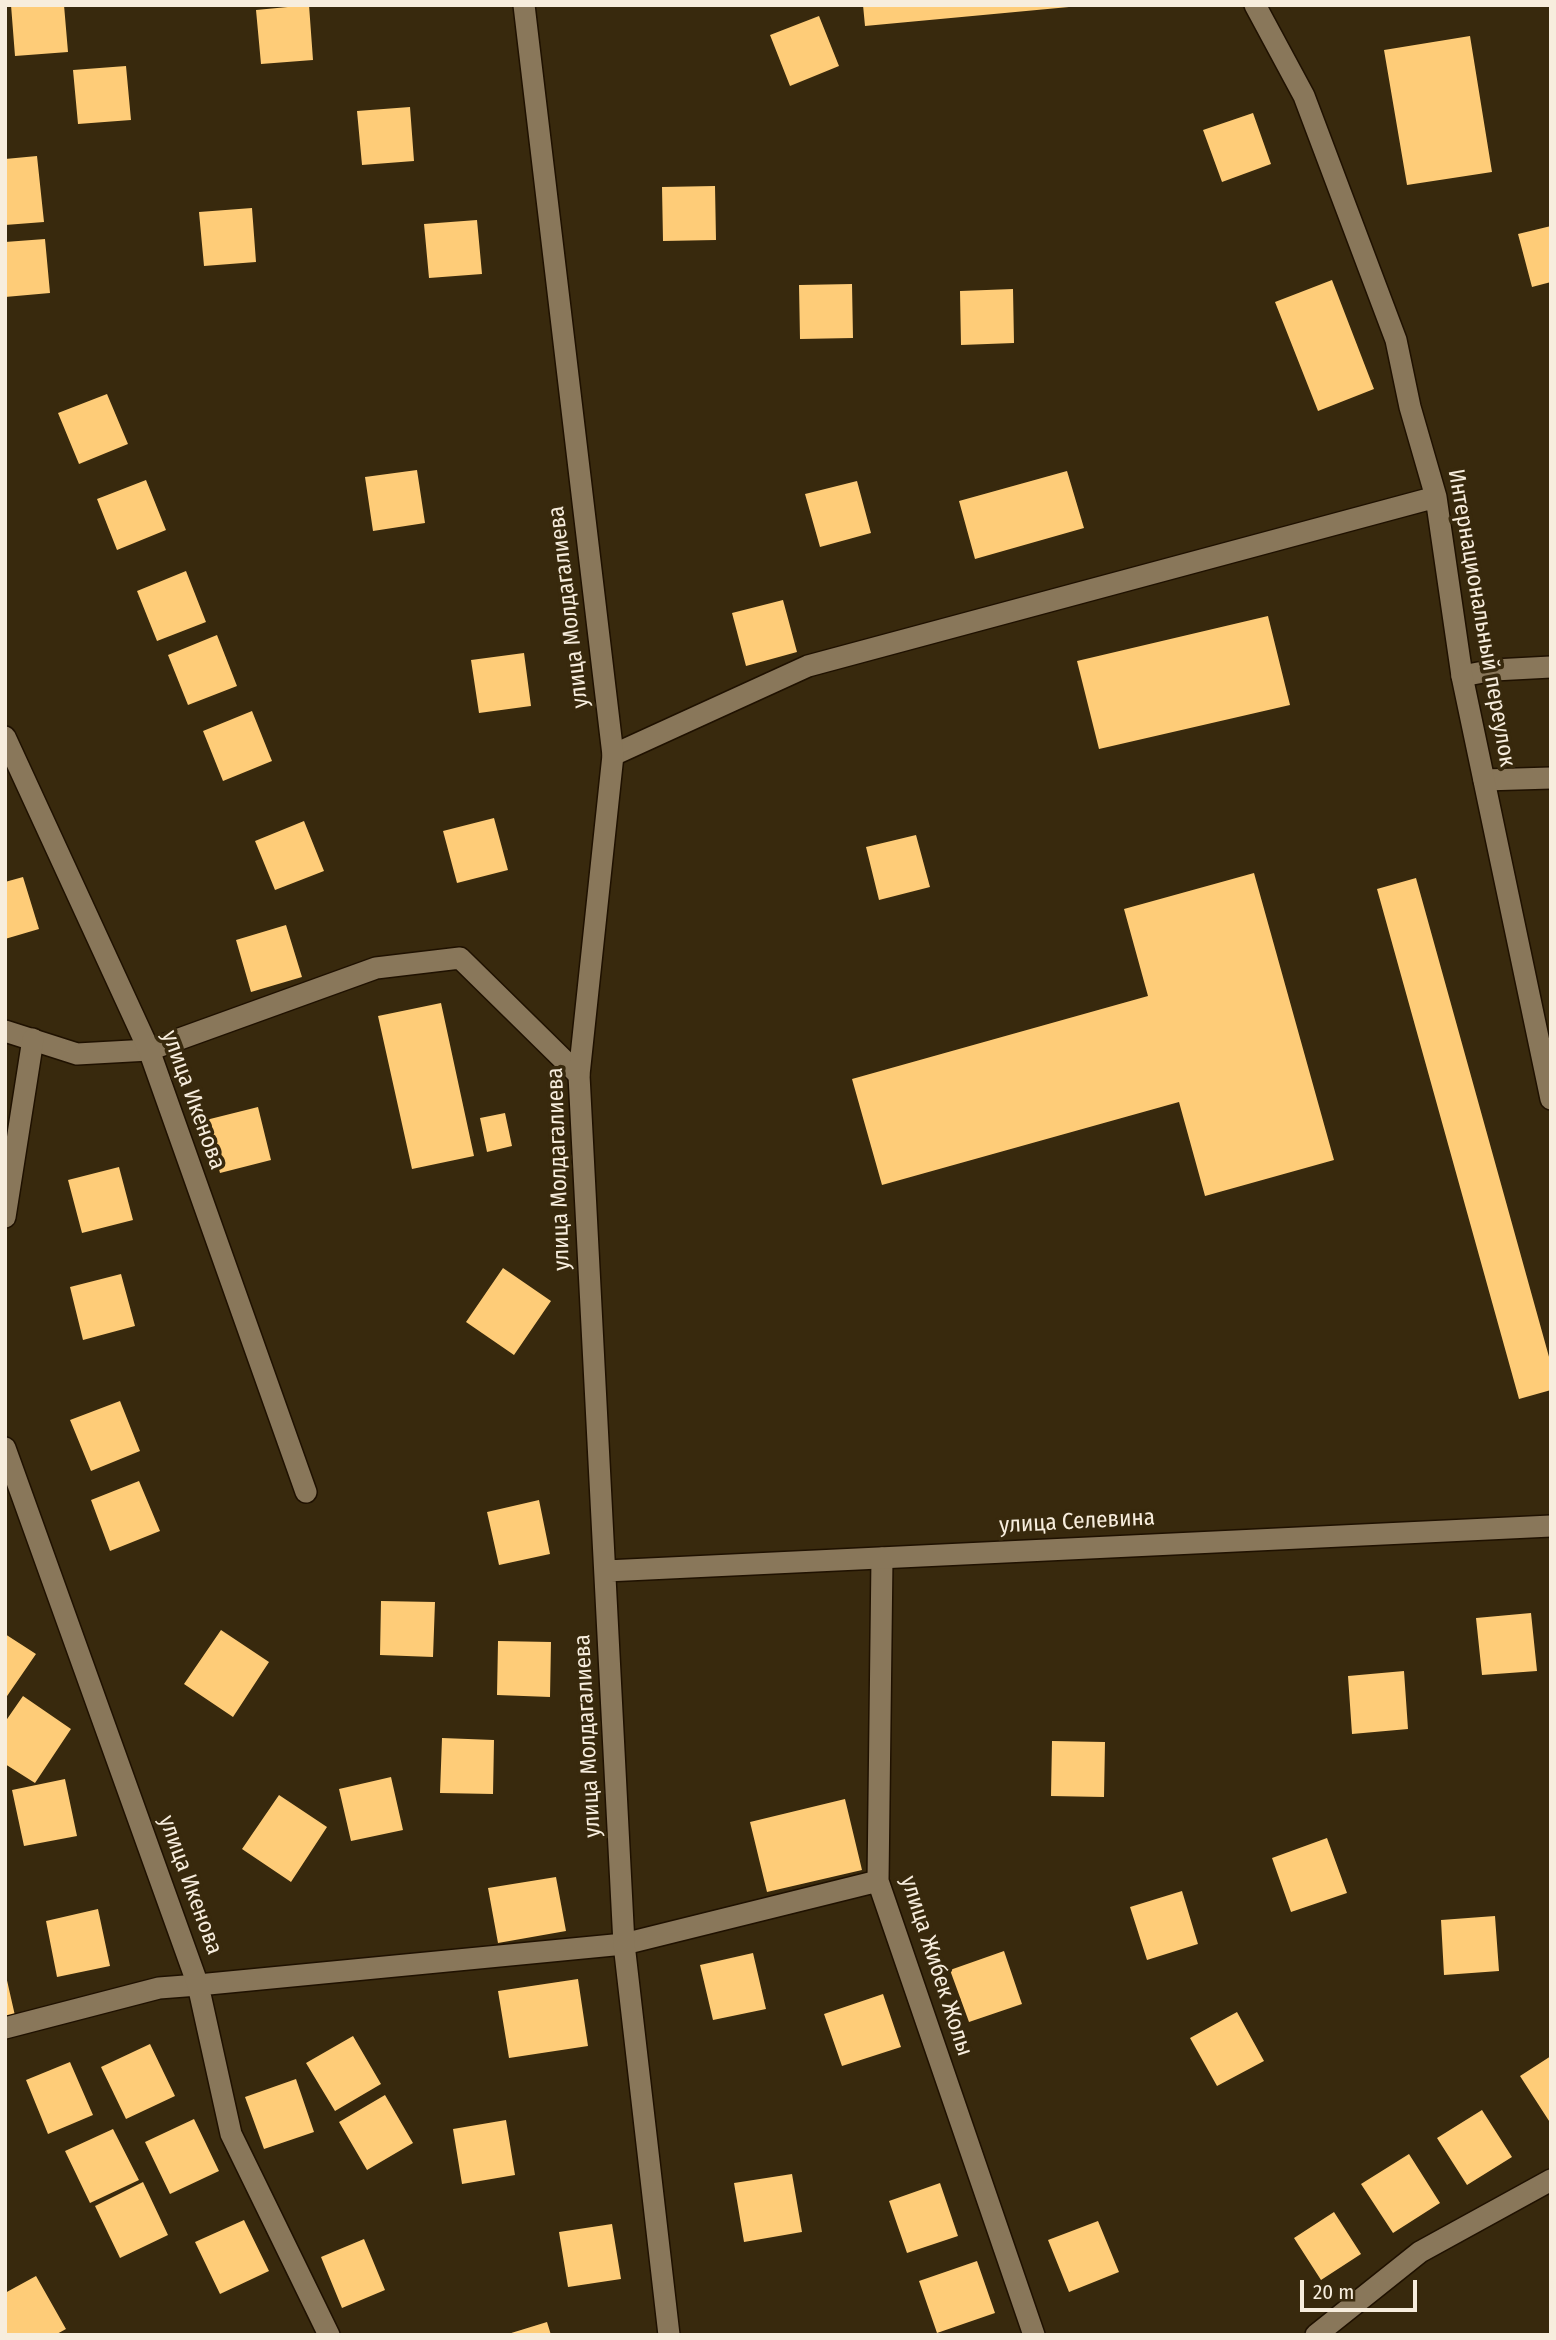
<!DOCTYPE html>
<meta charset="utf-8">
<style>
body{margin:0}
#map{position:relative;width:1556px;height:2340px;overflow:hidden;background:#38290d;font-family:"Fira Sans Condensed",sans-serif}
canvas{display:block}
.frame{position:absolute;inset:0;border:7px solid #f7eddd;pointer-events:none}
.scale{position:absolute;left:1300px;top:2280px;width:117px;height:32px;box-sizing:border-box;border:4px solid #f7eddd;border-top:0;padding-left:9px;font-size:21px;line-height:24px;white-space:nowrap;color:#f7eddd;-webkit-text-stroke:5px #38290d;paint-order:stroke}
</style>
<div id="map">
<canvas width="1556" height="2340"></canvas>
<div class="frame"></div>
<div class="scale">20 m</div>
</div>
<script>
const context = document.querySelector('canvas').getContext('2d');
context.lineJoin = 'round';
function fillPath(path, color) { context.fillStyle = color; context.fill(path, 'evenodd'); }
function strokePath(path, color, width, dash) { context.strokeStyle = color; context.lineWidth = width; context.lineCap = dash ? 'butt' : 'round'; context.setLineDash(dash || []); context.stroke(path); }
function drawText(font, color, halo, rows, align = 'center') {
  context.font = font + ' "Fira Sans Condensed",sans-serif'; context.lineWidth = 7; context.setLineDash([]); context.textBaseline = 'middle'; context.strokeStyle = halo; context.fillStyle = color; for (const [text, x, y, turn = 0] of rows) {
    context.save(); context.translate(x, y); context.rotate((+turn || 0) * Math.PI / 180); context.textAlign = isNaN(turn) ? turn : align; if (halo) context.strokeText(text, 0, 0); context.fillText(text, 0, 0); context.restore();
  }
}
const building = new Path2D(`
 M 11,5 L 64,5 L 68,52 L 15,56 Z
 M 309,5 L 313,60 L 261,64 L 256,10 Z
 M 863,5 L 1069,5 L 1069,7 L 865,26 Z
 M 819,16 L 839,66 L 790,86 L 770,35 Z
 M 1470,36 L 1492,172 L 1407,185 L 1384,50 Z
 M 126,66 L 131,120 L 78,124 L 73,70 Z
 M 410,107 L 414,161 L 362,165 L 357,111 Z
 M 1253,113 L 1271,164 L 1222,182 L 1203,130 Z
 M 37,156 L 44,222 L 5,225 L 5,159 Z
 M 715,186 L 716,240 L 663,241 L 662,187 Z
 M 252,208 L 256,262 L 204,266 L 199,212 Z
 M 477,220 L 482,274 L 429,278 L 424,224 Z
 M 1551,226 L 1551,282 L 1532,287 L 1518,234 Z
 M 45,239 L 50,293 L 5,297 L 5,242 Z
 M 1332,280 L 1374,389 L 1318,411 L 1275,302 Z
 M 852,284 L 853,338 L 800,339 L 799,285 Z
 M 1013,289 L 1014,343 L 961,345 L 960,291 Z
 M 107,394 L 128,444 L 79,464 L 58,413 Z
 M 417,470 L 425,523 L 373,531 L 365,477 Z
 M 1067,471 L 1084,528 L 975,559 L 959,501 Z
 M 146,480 L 166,530 L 117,550 L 97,499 Z
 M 857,481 L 871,533 L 820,547 L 805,494 Z
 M 186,571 L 206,622 L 157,641 L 137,591 Z
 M 783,600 L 797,652 L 746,666 L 732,613 Z
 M 1268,616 L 1290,705 L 1099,749 L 1077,661 Z
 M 217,635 L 237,686 L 188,705 L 168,655 Z
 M 524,653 L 531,706 L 479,713 L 471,660 Z
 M 252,711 L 272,761 L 223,781 L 203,731 Z
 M 494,818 L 508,870 L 457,883 L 443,831 Z
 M 304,821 L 324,871 L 275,890 L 255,841 Z
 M 916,835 L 930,887 L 879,900 L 866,847 Z
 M 1254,873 L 1334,1160 L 1205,1196 L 1179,1102 L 882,1185 L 852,1079 L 1148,996 L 1124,909 Z
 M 23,877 L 39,929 L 5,939 L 5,882 Z
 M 1416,878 L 1551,1364 L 1551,1390 L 1519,1399 L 1377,889 Z
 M 286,925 L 302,977 L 251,992 L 236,940 Z
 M 441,1003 L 474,1156 L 412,1169 L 378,1016 Z
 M 258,1107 L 271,1160 L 220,1173 L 206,1120 Z
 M 505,1113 L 512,1146 L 487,1152 L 480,1118 Z
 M 119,1167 L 133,1220 L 82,1233 L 68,1180 Z
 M 503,1268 L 551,1301 L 514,1355 L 466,1322 Z
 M 121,1274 L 135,1326 L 83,1340 L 70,1287 Z
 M 120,1401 L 140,1451 L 91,1471 L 70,1420 Z
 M 139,1481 L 160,1531 L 110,1551 L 91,1500 Z
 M 539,1500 L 550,1554 L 499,1565 L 487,1512 Z
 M 381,1601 L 435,1602 L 433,1657 L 380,1655 Z
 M 1531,1613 L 1537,1671 L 1482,1675 L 1476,1618 Z
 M 221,1630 L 269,1662 L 233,1717 L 184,1684 Z
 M 5,1634 L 36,1654 L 5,1699 Z
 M 498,1641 L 551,1642 L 550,1697 L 497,1695 Z
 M 1404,1671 L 1408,1729 L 1352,1734 L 1348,1676 Z
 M 23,1696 L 71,1729 L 35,1783 L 5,1764 L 5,1722 Z
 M 442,1738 L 494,1740 L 493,1794 L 440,1793 Z
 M 1052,1741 L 1105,1742 L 1104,1797 L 1051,1796 Z
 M 391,1777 L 403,1830 L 351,1841 L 339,1789 Z
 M 65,1779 L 77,1836 L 24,1846 L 12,1790 Z
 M 279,1795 L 327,1827 L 291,1882 L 242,1849 Z
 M 845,1799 L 862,1870 L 767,1892 L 750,1822 Z
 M 1327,1838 L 1347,1893 L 1291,1912 L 1272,1858 Z
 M 556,1877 L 566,1931 L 498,1943 L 488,1888 Z
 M 1182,1891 L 1198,1944 L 1147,1960 L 1130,1907 Z
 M 98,1909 L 110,1966 L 57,1977 L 46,1921 Z
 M 1495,1916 L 1499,1971 L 1444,1975 L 1441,1920 Z
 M 1004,1951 L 1022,2004 L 969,2022 L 950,1970 Z
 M 753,1953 L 766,2009 L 713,2020 L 700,1965 Z
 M 6,1976 L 16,2020 L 5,2022 L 5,1977 Z
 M 578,1979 L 588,2046 L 509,2058 L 498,1991 Z
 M 883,1994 L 901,2047 L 842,2066 L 824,2014 Z
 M 1237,2012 L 1264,2061 L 1217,2086 L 1190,2038 Z
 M 353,2036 L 381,2084 L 335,2111 L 306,2063 Z
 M 150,2044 L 175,2096 L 126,2119 L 101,2067 Z
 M 1551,2056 L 1551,2124 L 1520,2076 Z
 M 70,2062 L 93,2115 L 48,2134 L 26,2080 Z
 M 296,2079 L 314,2132 L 264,2149 L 245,2097 Z
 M 385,2095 L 413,2143 L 367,2170 L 339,2122 Z
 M 1482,2110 L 1512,2157 L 1467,2185 L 1437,2138 Z
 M 194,2119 L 219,2171 L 170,2194 L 145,2142 Z
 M 506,2120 L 515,2175 L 462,2184 L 453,2129 Z
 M 113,2129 L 139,2180 L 90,2203 L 65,2151 Z
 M 1409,2154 L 1440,2203 L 1393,2233 L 1361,2184 Z
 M 792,2174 L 802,2232 L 744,2242 L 734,2183 Z
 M 143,2182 L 168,2235 L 120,2258 L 95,2206 Z
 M 940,2183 L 958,2236 L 907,2253 L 889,2201 Z
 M 1334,2212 L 1361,2254 L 1321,2280 L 1294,2238 Z
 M 244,2220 L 269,2271 L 220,2294 L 195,2242 Z
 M 1098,2221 L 1119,2272 L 1069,2292 L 1048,2240 Z
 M 612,2224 L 621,2279 L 568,2287 L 559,2232 Z
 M 364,2239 L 385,2290 L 342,2308 L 321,2257 Z
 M 977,2261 L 995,2313 L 937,2333 L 919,2281 Z
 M 36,2276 L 66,2329 L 55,2335 L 5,2335 L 5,2293 Z
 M 547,2322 L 551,2335 L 508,2335 L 508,2334 Z`);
const lane = new Path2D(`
 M 1462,676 L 1494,670 L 1551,667
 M 1484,780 L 1551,778
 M 5,1031 L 77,1054 L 149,1050 L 376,968 L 460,958 L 579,1075
 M 5,2028 L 159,1988 L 198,1985`);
const street = new Path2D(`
 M 1255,5 L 1304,96 L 1396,340 L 1410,407 L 1436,497 L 1462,676 L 1551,1099
 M 5,737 L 149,1050 L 306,1492
 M 613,755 L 808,666 L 1436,497
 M 5,1217 L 33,1039
 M 5,1448 L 198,1985 L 231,2134 L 329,2335
 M 882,1558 L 878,1881 L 1034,2335
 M 198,1985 L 624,1944 L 878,1881
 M 1316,2335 L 1420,2252 L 1551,2180`);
const secondary = new Path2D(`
 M 524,5 L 613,755 L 579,1075 L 624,1944 L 669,2335
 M 606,1571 L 1551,1526`);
const streetNames = [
 ["улица Молдагалиева",569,607,-97],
 ["Интернациональный переулок",1481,618,80],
 ["улица Икенова",193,1100,70],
 ["улица Молдагалиева",559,1169,-92],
 ["улица Селевина",1077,1522,-3],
 ["улица Молдагалиева",588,1736,-93],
 ["улица Икенова",190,1885,70],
 ["улица Жибек Жолы",936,1966,72]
];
fillPath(building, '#fecc78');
strokePath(lane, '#1f1100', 24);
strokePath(street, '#1f1100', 24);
strokePath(secondary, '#1f1100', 24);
strokePath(lane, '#89775a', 21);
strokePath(street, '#89775a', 21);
strokePath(secondary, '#89775a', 21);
drawText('23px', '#f7eddd', '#38290d', streetNames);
</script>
